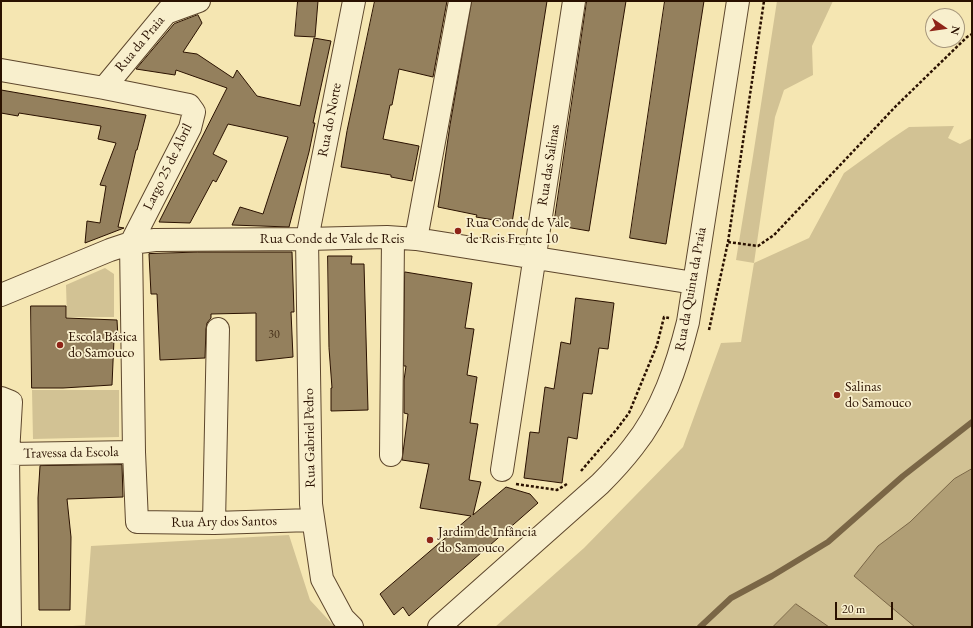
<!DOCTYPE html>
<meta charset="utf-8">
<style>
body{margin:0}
#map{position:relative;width:973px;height:628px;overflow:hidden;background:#f5e6b2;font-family:"EB Garamond",serif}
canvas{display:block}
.frame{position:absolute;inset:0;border:2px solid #2a1100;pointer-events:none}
.north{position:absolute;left:925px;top:8px;width:40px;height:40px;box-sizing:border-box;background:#f8efcd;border:1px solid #a6967b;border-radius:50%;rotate:103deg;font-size:11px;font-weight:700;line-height:16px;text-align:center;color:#2a1100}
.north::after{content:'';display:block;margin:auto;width:14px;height:18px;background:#8f2418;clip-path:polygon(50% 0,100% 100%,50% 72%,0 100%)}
.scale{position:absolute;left:835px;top:602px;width:58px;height:18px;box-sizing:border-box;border:2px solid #2a1100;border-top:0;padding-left:5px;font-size:12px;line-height:14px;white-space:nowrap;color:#2a1100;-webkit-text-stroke:3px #f8efcd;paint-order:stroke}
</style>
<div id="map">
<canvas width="973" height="628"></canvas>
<div class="frame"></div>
<div class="north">N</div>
<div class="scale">20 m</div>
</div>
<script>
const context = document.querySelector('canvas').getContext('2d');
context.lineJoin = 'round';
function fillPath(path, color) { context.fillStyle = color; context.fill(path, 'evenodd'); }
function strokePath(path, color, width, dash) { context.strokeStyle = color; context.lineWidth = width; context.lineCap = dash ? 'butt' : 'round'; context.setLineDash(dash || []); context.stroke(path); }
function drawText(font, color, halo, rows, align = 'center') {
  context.font = font + ' "EB Garamond",serif'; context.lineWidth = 3.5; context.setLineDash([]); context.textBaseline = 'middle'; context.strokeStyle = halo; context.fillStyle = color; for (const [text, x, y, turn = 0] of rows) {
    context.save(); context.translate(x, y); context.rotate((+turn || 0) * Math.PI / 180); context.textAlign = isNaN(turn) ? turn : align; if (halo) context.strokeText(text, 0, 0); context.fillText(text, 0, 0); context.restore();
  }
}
const green = new Path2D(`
 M 777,1 L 833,1 L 812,46 L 813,75 L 784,90 L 775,117 L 754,263 L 809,238 L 844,173 L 891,139 L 909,127 L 954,126 L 948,138 L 960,144 L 972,138 L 972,627 L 495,627 L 584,548 L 683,447 L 721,343 L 741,342 L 754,263 L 736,260 L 753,156 Z
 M 105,268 L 114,274 L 114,317 L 67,317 L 66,285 Z
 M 32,390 L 119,390 L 119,437 L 33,439 Z
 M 289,535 L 310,600 L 335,627 L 60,627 L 85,625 L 91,546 Z`);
const water = new Path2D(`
 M 972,469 L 972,627 L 915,627 L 854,576 L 878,546 L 910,522 L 954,479 Z
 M 796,604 L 829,627 L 773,627 Z`);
const stream = new Path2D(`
 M 700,627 L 731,598 L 772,576 L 828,542 L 903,476 L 972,422`);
const building = new Path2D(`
 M 298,1 L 318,1 L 315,37 L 295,36 Z
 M 375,1 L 447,1 L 433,77 L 399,69 L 392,105 L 390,105 L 383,139 L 419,146 L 412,181 L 391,177 L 391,175 L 341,167 L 347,131 Z
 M 472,1 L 547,1 L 512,223 L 476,217 L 477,215 L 438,207 L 450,125 Z
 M 587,1 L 626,1 L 589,231 L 554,225 Z
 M 665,1 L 704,1 L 666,244 L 630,238 Z
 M 198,15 L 202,23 L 183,52 L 197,54 L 233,78 L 237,70 L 257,96 L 300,106 L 314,38 L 331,41 L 313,123 L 315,123 L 309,152 L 289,227 L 232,225 L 240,207 L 263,214 L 288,137 L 228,124 L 213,154 L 227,161 L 216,182 L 213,180 L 190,223 L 159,222 L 227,88 L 176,70 L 175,75 L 136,69 L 174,24 Z
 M 1,90 L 146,115 L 137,150 L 136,150 L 118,227 L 124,228 L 85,243 L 87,221 L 100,223 L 106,186 L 100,185 L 116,143 L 98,139 L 101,126 L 19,113 L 18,116 L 1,113 Z
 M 198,252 L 292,252 L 294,312 L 291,312 L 293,357 L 256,361 L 256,313 L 211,314 L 211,318 L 207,323 L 206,329 L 205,358 L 160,360 L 157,294 L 151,294 L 149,254 Z
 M 328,256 L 352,256 L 351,264 L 364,264 L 368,410 L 331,411 L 331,388 L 332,388 L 329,348 Z
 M 405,272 L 472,283 L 465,328 L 474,329 L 467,375 L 477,377 L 470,423 L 478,424 L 469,480 L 481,482 L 473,515 L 506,487 L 530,494 L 538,503 L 409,616 L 403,607 L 394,615 L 380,594 L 471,516 L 420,508 L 429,464 L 402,460 L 408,414 L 404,413 L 404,380 L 406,366 L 404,366 Z
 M 576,298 L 614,303 L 608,349 L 599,348 L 592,394 L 583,393 L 577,439 L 568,437 L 562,483 L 524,478 L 530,432 L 539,433 L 545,387 L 554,389 L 561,342 L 570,344 Z
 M 31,306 L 66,306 L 66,318 L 117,320 L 118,338 L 114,339 L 112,385 L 63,388 L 32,388 Z
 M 122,465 L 123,497 L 67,499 L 71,537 L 70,610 L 39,610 L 38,498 L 40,466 Z`);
const path = new Path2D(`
 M 728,242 L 758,246 L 774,235 L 896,106 L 967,37 L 972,34
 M 709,330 L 728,242 L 764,1
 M 581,471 L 617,429 L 629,413 L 657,345 L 664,317 L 669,318
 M 516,484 L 557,490 L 567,484`);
const minor = new Path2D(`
 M 166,13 L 199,1
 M 1,70 L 104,88 L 189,105 L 194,112 L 190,128 L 131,243 L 134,452 L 137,522 L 214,523 L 312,520
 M 104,88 L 176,1
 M 416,239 L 460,1
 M 1,295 L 110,250 L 131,243 L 155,240 L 307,239 L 387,237 L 416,239 L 694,283
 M 1,398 L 11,402 L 8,454 L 10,627
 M 8,454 L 134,452
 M 391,455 L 393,238
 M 502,470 L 574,1
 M 214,523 L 218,329
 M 352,627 L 343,618 L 322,579 L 311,504 L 307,239 L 354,1
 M 439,627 L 600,484 C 612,472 623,460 633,447 C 662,411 677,366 688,322 L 738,1`);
const markers = [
 [458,231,4,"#8f2418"],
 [60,345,4,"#8f2418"],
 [837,395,4,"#8f2418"],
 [430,540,4,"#8f2418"]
];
const numberNames = [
 ["30",274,335]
];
const streetNames = [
 ["Rua da Praia",140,44,-50],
 ["Rua do Norte",330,120,-79],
 ["Rua das Salinas",549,165,-81],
 ["Largo 25 de Abril",168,167,-64],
 ["Rua Conde de Vale de Reis",332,239],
 ["Rua da Quinta da Praia",691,289,-80],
 ["Rua Gabriel Pedro",310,438,-91],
 ["Travessa da Escola",71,453,-1],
 ["Rua Ary dos Santos",224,522,-1]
];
const poiNames = [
 ["Rua Conde de Vale",466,223],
 ["de Reis Frente 10",466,239],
 ["Escola Básica",68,337],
 ["do Samouco",68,353],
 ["Salinas",845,387],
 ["do Samouco",845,403],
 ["Jardim de Infância",438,532],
 ["do Samouco",438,548]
];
fillPath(green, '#d2c294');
fillPath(water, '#b09e75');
strokePath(water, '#7a6646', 1);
strokePath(stream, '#7a6646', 6);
fillPath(building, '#94805d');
strokePath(building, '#2a1100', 1);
strokePath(minor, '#5d462c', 24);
strokePath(path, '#2a1100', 2.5, [3, 2]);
strokePath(minor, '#f8efcd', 22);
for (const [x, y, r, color] of markers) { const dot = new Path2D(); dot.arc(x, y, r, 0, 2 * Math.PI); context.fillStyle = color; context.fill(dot); strokePath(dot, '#f8efcd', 1.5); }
drawText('12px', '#442d17', null, numberNames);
drawText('14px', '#2a1100', '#f8efcd', streetNames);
drawText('14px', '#2a1100', '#f8efcd', poiNames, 'left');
</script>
